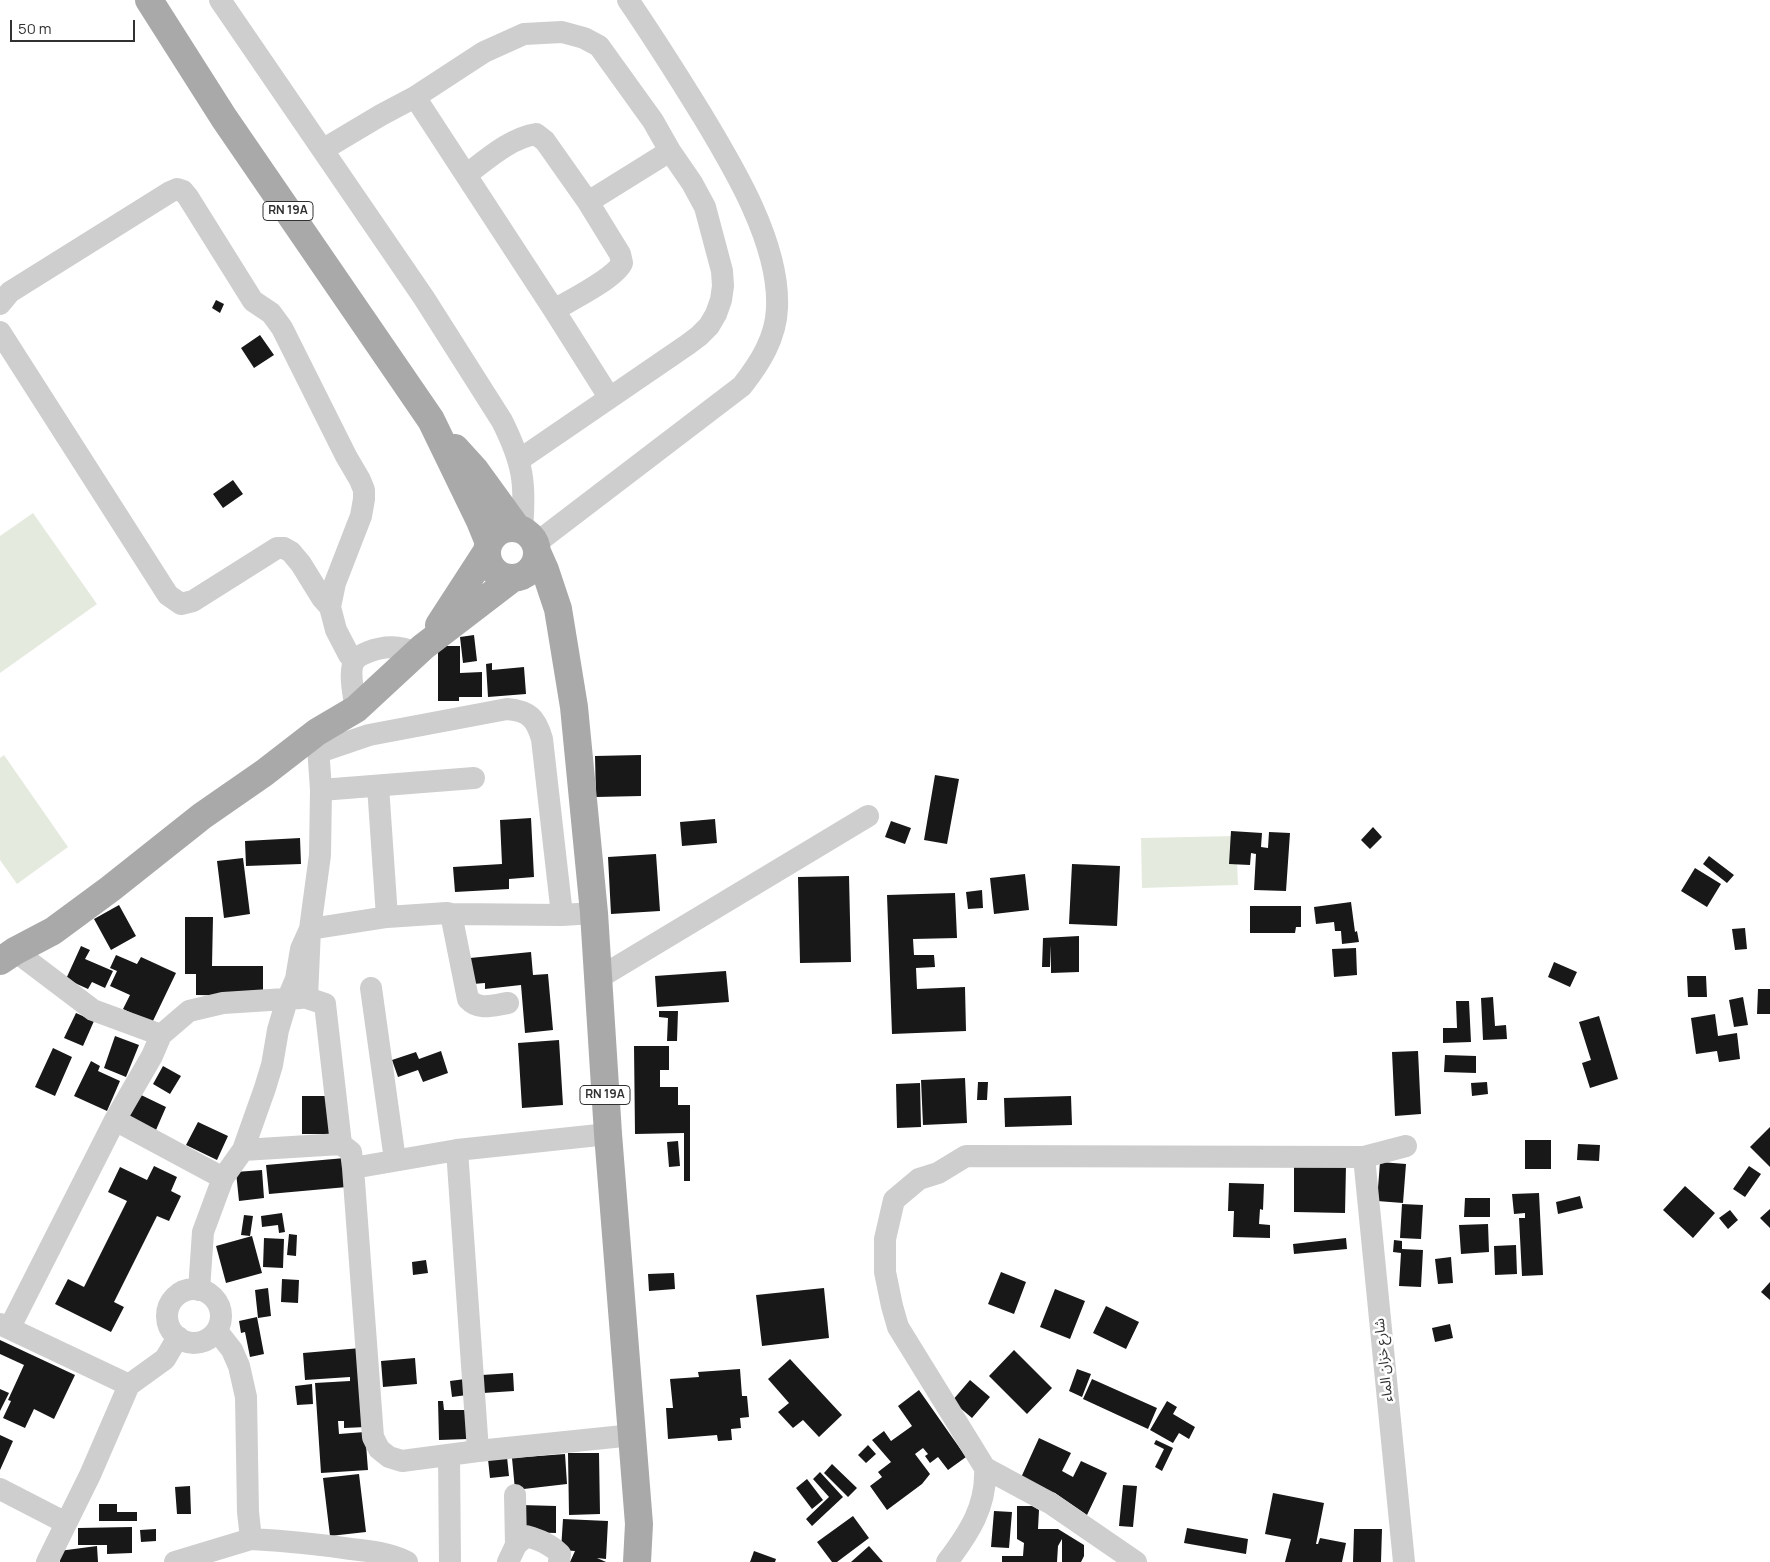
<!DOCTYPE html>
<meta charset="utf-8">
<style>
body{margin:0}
#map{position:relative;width:1770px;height:1562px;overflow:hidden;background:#fff;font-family:Manrope,sans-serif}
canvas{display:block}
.scale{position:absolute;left:10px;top:20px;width:125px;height:22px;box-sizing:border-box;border:2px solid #313131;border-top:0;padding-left:6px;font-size:15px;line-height:18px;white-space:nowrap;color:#313131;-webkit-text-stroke:4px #fff;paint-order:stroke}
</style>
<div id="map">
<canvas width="1770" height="1562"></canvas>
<div class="scale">50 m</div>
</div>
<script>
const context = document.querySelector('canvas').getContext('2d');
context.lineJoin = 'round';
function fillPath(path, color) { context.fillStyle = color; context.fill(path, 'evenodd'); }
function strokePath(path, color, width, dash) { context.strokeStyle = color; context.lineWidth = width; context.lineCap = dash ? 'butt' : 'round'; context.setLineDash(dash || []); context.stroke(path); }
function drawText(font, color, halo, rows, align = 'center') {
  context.font = font + ' Manrope,"Noto Sans Arabic",sans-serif'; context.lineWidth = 5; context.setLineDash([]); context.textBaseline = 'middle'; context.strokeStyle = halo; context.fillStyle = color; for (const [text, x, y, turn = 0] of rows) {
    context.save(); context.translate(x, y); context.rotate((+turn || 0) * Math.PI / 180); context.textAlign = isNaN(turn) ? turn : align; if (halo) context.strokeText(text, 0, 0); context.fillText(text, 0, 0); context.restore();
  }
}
const green = new Path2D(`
 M 33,513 L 97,604 L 0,673 L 0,536 Z
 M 4,755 L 68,847 L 17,884 L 0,860 L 0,758 Z
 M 1236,836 L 1238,885 L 1142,888 L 1141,838 Z`);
const building = new Path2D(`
 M 216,300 L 224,304 L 220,313 L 212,308 Z
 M 260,335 L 274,355 L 254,368 L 241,348 Z
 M 233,480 L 243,494 L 223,508 L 213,494 Z
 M 474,635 L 477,661 L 463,663 L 460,637 Z
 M 438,646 L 460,646 L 460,673 L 482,672 L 482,697 L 459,697 L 459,701 L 438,701 Z
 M 492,663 L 492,670 L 524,667 L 526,694 L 488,697 L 486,664 Z
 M 641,755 L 641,796 L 596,797 L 595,756 Z
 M 935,775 L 959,779 L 947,844 L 924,840 Z
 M 531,818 L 534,877 L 509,879 L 509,889 L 455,892 L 453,867 L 502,864 L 500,820 Z
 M 715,819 L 717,843 L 682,846 L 680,822 Z
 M 891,821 L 911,828 L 905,844 L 885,837 Z
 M 1373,827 L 1382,837 L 1370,849 L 1361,840 Z
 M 1231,831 L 1262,833 L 1261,847 L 1268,848 L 1269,832 L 1290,833 L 1286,891 L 1254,890 L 1256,854 L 1251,853 L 1250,865 L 1229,864 Z
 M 300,838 L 301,864 L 246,866 L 245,841 Z
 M 656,854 L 660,911 L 611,914 L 608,857 Z
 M 1709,856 L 1734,875 L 1727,883 L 1703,864 Z
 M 243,858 L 250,914 L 224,918 L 217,861 Z
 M 1072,864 L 1120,866 L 1117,926 L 1069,924 Z
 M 1695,868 L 1721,884 L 1707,907 L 1681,891 Z
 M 1025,874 L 1029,910 L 994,914 L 990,878 Z
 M 849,876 L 851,962 L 800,963 L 798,877 Z
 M 982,890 L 983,908 L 968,909 L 966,892 Z
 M 955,893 L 957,938 L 913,939 L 914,955 L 934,955 L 935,967 L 916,968 L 917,989 L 965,987 L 966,1031 L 892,1034 L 887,895 Z
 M 1351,902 L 1355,932 L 1357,931 L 1359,942 L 1342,944 L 1341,931 L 1335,931 L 1334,922 L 1316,924 L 1314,907 Z
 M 119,905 L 136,936 L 111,950 L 94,919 Z
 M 1250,906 L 1301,906 L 1301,927 L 1296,927 L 1295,933 L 1250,933 Z
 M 185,917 L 213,917 L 212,966 L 263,966 L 263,996 L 196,995 L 196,974 L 185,974 Z
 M 1745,928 L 1747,949 L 1735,950 L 1732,929 Z
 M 1079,936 L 1079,972 L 1051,973 L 1051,945 L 1050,967 L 1042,967 L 1043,938 Z
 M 81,946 L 90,950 L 85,959 L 113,971 L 105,988 L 92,982 L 88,989 L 66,979 Z
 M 1356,948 L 1357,975 L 1334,977 L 1332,949 Z
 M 531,952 L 533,975 L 548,974 L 553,1030 L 525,1033 L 521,985 L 485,989 L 485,983 L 473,984 L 470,958 Z
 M 116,955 L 137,964 L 141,957 L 176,973 L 152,1023 L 123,1009 L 130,995 L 110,986 L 117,971 L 110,968 Z
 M 1554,962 L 1577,972 L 1570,987 L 1548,977 Z
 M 726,971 L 729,1002 L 657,1007 L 655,976 Z
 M 1687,976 L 1706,976 L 1707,997 L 1688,997 Z
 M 1758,989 L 1770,989 L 1770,1014 L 1757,1014 Z
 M 1493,997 L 1495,1026 L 1506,1025 L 1507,1039 L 1483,1040 L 1481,998 Z
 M 1743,997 L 1748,1025 L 1734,1027 L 1729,1000 Z
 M 1456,1001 L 1469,1001 L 1471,1042 L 1443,1043 L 1443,1028 L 1457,1028 Z
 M 659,1011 L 678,1011 L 677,1041 L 667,1041 L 668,1018 L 659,1017 Z
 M 76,1013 L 94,1021 L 83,1046 L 64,1038 Z
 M 1715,1014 L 1718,1036 L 1737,1033 L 1740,1059 L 1719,1062 L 1717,1051 L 1696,1054 L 1691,1018 Z
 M 1599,1016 L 1618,1079 L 1590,1088 L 1582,1063 L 1591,1060 L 1579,1022 Z
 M 115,1036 L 139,1045 L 126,1077 L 104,1068 Z
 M 559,1040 L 563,1105 L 522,1108 L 518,1043 Z
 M 634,1046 L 669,1046 L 669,1070 L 660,1070 L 660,1087 L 678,1087 L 678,1105 L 690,1105 L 690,1181 L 684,1181 L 684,1133 L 635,1134 Z
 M 53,1048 L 72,1057 L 55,1096 L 35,1087 Z
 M 441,1051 L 448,1073 L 423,1082 L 418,1070 L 398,1077 L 392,1060 L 416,1052 L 419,1059 Z
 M 1418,1051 L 1421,1114 L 1395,1116 L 1392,1052 Z
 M 1445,1055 L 1476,1056 L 1476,1073 L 1444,1072 Z
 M 91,1061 L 100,1066 L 98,1071 L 120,1081 L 107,1111 L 74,1096 Z
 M 163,1066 L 181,1076 L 170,1094 L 153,1084 Z
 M 965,1078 L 967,1123 L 923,1125 L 921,1080 Z
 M 978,1082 L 988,1082 L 987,1100 L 977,1100 Z
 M 1487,1082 L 1488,1094 L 1472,1096 L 1471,1083 Z
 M 920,1083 L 921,1127 L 897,1128 L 896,1084 Z
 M 139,1094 L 166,1107 L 156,1130 L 128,1117 Z
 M 302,1096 L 331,1096 L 331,1134 L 302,1134 Z
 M 1071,1096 L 1072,1125 L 1005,1127 L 1004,1098 Z
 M 198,1122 L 228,1136 L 217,1160 L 186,1145 Z
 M 1770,1127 L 1770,1167 L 1750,1147 Z
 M 1525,1140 L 1551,1140 L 1551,1169 L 1525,1169 Z
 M 678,1141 L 680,1166 L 669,1167 L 667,1142 Z
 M 1578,1144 L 1600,1145 L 1599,1161 L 1577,1160 Z
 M 345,1158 L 347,1187 L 269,1194 L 266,1165 Z
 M 1380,1162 L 1406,1164 L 1403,1203 L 1377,1201 Z
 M 1294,1165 L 1346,1165 L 1345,1213 L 1294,1212 Z
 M 154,1166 L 177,1177 L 171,1191 L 181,1196 L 169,1221 L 157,1216 L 114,1302 L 124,1307 L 111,1332 L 55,1304 L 68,1279 L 84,1287 L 127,1201 L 108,1192 L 120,1167 L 147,1180 Z
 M 1749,1166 L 1761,1174 L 1745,1197 L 1733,1189 Z
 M 262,1170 L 264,1198 L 239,1201 L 236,1172 Z
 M 1229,1183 L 1264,1184 L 1263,1210 L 1260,1209 L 1259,1224 L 1270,1225 L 1270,1238 L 1233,1237 L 1234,1211 L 1228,1211 Z
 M 1685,1186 L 1715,1213 L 1693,1238 L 1663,1210 Z
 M 1539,1193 L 1543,1275 L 1522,1276 L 1519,1218 L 1525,1218 L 1525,1213 L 1514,1214 L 1512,1194 Z
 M 1580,1196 L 1583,1208 L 1558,1214 L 1556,1202 Z
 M 1465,1198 L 1490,1198 L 1490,1217 L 1464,1217 Z
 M 1402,1204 L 1423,1205 L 1421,1239 L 1400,1238 Z
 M 1770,1209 L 1770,1228 L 1760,1218 Z
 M 1730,1210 L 1738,1220 L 1728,1229 L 1719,1218 Z
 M 282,1213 L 285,1232 L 279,1233 L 278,1225 L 262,1227 L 261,1216 Z
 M 244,1215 L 253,1216 L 250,1236 L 241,1235 Z
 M 1488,1224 L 1489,1252 L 1461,1254 L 1459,1225 Z
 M 289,1234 L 297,1235 L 296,1256 L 287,1255 Z
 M 252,1236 L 262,1273 L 226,1283 L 216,1246 Z
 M 264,1238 L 284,1239 L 283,1268 L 263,1267 Z
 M 1346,1238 L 1347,1249 L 1294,1254 L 1293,1244 Z
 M 1394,1240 L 1402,1241 L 1402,1249 L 1423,1250 L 1421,1287 L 1399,1286 L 1401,1253 L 1393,1252 Z
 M 1516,1245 L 1517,1274 L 1495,1275 L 1494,1246 Z
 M 1451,1257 L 1453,1283 L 1438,1284 L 1435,1259 Z
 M 426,1260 L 428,1273 L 413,1275 L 412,1262 Z
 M 1001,1272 L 1026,1282 L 1014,1314 L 988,1304 Z
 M 674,1273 L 675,1289 L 649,1291 L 648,1274 Z
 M 282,1279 L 299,1280 L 298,1303 L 281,1302 Z
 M 1770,1282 L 1770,1300 L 1761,1292 Z
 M 268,1288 L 271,1316 L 258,1318 L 255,1290 Z
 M 824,1288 L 829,1338 L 762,1346 L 756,1295 Z
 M 1055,1289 L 1085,1301 L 1070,1339 L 1040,1327 Z
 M 1106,1306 L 1139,1322 L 1126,1349 L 1093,1333 Z
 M 257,1317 L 264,1354 L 250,1357 L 245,1332 L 241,1333 L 239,1321 Z
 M 1450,1324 L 1453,1338 L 1435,1342 L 1432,1328 Z
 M 0,1340 L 75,1375 L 54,1419 L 34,1409 L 25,1428 L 3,1418 L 11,1401 L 8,1400 L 24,1365 L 0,1354 Z
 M 361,1348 L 366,1427 L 344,1428 L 344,1421 L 338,1421 L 339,1434 L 365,1432 L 368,1470 L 321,1473 L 315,1383 L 350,1381 L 350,1377 L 305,1380 L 303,1353 Z
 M 1014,1350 L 1052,1388 L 1027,1414 L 989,1376 Z
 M 415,1358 L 417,1384 L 383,1387 L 381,1361 Z
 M 790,1359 L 842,1415 L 819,1437 L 803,1420 L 793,1428 L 778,1412 L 789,1403 L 768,1379 Z
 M 740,1369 L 742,1396 L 747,1396 L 749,1417 L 740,1418 L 741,1428 L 731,1429 L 732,1440 L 718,1441 L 717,1435 L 668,1439 L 666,1408 L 673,1408 L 670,1379 L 699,1377 L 698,1372 Z
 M 1077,1369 L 1091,1374 L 1082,1397 L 1069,1391 Z
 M 513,1373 L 514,1391 L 483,1393 L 482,1375 Z
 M 465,1379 L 467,1395 L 452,1397 L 450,1381 Z
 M 1092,1379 L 1157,1408 L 1148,1429 L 1083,1399 Z
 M 970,1380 L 990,1397 L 972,1418 L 952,1401 Z
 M 312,1384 L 313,1404 L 297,1405 L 295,1386 Z
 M 0,1389 L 9,1393 L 0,1411 Z
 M 919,1390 L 966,1457 L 948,1470 L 938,1457 L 930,1463 L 925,1456 L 928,1454 L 923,1448 L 915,1454 L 930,1474 L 922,1484 L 887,1510 L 870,1486 L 882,1477 L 878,1472 L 891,1462 L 872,1440 L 884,1431 L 891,1441 L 912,1426 L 898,1406 Z
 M 438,1401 L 443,1401 L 444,1410 L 468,1410 L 468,1439 L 439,1440 Z
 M 1167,1401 L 1177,1407 L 1173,1414 L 1195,1427 L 1189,1439 L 1179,1433 L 1173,1443 L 1150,1430 Z
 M 0,1435 L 13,1441 L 0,1470 Z
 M 1039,1438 L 1071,1453 L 1062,1471 L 1073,1477 L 1081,1461 L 1107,1473 L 1087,1515 L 1055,1493 L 1019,1482 Z
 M 1156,1440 L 1173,1448 L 1162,1471 L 1155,1467 L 1164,1449 L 1154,1444 Z
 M 868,1445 L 876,1454 L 866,1463 L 858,1455 Z
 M 568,1453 L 599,1453 L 600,1514 L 569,1515 Z
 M 565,1454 L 567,1484 L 515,1490 L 512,1458 Z
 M 507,1457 L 509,1476 L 490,1478 L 488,1459 Z
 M 832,1464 L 857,1488 L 848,1497 L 824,1473 Z
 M 820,1472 L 843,1497 L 812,1526 L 806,1519 L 829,1497 L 813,1479 Z
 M 359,1474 L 366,1532 L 330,1536 L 323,1478 Z
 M 807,1479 L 823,1500 L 812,1509 L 796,1488 Z
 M 1123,1485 L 1137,1486 L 1133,1527 L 1119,1526 Z
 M 190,1486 L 191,1514 L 177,1514 L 175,1487 Z
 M 1273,1493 L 1324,1503 L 1316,1544 L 1318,1544 L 1320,1538 L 1346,1543 L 1342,1562 L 1285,1562 L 1291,1539 L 1265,1534 Z
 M 99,1504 L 117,1504 L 117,1512 L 137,1512 L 137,1521 L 99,1521 Z
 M 521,1505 L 556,1506 L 556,1533 L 520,1532 Z
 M 1017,1506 L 1032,1506 L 1039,1510 L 1038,1529 L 1058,1529 L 1084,1545 L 1084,1556 L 1081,1562 L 1062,1562 L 1062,1539 L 1058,1546 L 1057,1562 L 1002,1562 L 1002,1556 L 1023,1556 L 1024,1543 L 1017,1539 Z
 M 994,1511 L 1012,1512 L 1009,1548 L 991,1547 Z
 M 853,1516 L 869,1538 L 837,1562 L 832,1562 L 817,1542 Z
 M 563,1519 L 608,1521 L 606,1559 L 597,1558 L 606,1562 L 570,1562 L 575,1551 L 561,1550 Z
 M 132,1527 L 132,1553 L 107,1554 L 107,1545 L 78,1545 L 78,1528 Z
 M 1187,1528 L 1248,1539 L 1246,1554 L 1184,1543 Z
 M 156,1529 L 156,1541 L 141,1542 L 140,1530 Z
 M 1354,1529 L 1382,1529 L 1381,1562 L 1353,1562 Z
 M 97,1546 L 98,1562 L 60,1562 L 59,1551 Z
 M 869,1546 L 883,1562 L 851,1562 Z
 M 754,1551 L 776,1559 L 775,1562 L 750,1562 Z`);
const minor = new Path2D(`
 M 220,0 L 424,298 L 502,421 C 523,463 526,483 522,529
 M 415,97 L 554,310 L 609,397
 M 324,149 L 381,115 L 415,97 L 484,52 L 524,34 L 562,32 L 584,38 L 599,46 L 653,121 L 670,151 L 692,183 L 705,207 L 722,271 L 723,286 L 721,300 L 716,314 L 709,326 L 699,336 L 687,345 L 519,460
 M 466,175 C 486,160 510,138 536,134 L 545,141 L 588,202 L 620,254 L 622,263 C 614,279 571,300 554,310
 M 588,202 L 670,151
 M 0,304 L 10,292 L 170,192 L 177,189 L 183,191 L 188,197 L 253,301 L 271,313 L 282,328 L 346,456 L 360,480 L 364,490 L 364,499 L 361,516 L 335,583 L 330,607 L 336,630 L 349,655 L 354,661
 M 0,332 L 168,595 L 181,604 L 193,601 L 277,548 L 284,548 L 291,552 L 301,564 L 322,598 L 330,607
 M 535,544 L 742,386 C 760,363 776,338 777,308 C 780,244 734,168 702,115 C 678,76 654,38 628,0
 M 356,709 C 354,698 348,669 355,660 C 358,656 364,654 368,652 C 386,645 399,646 417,653
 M 319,752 L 369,735 L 507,709 C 529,711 536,718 542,739 L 562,915
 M 378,786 L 387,917
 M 321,790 L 474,778
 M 451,914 L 468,999 C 479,1011 494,1005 508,1003
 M 15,951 L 93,1010 L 161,1035 L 189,1011 L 223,1003 L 301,998
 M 597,979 L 868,816
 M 371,988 L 395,1160
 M 115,1120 L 223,1178
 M 341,1144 L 325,1004 L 307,998 L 310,929 L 387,917 L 447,913 L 451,914 L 562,915 L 594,913
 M 243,1150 L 341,1144 L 351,1152 L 353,1168 L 457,1150 L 608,1134
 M 457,1150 L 478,1451
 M 1364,1157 L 1404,1562
 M 353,1168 L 373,1437 L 379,1449 L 389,1457 L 402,1461 L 478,1451 L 633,1435
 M167 1316a27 27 0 1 1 54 0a27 27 0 1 1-54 0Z
 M 199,1290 L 203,1232 L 223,1178 L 243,1150 L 265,1088 L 272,1065 L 278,1030 L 287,1000 L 296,979 L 301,949 L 310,929 L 320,855 L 321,790 L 317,732
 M 0,1324 L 129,1385
 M 10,1327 L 115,1120 L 152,1056 L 161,1035
 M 217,1331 L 232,1350 L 239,1366 L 246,1397 L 248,1512 L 251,1539 C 285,1541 318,1544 351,1549 C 369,1551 390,1553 407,1562
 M 449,1455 L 450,1562
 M 985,1468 L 1050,1503 L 1136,1562
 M 0,1489 L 66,1523
 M 515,1495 L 516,1545
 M 47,1562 L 90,1475 L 129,1385 L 165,1359 L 178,1337
 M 175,1562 L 251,1539
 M 508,1562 L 516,1545 L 526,1536 C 540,1540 550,1544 560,1554 L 559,1562
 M 947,1562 C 969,1533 987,1506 985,1468 L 898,1327 L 892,1306 L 885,1272 L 885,1239 L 894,1200 L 919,1179 L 938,1173 L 966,1156 L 1364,1157 L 1406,1146`);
const major = new Path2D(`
 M 149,0 L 224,118 L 431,420 L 480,521 L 489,543
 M 455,448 L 475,470 L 517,528
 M487 553a25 25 0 1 1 50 0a25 25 0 1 1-50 0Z
 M 537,552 L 545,570 L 558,609 L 574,707 L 594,913 L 608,1134 L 639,1524 L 637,1562
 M 439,625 L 487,551
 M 0,961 L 15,951 L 53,931 L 110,889 L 202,816 L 264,773 L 317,732 L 356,709 L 423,647 L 513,578`);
const shields = [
 [288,211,50],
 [605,1095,50]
];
const shieldNames = [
 ["RN 19A",288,211],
 ["RN 19A",605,1095]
];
const streetNames = [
 ["شارع خزان الماء",1384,1360,-96]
];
fillPath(green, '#e5eade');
fillPath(building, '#181818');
strokePath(minor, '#cecece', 22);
strokePath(major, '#a9a9a9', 28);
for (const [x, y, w] of shields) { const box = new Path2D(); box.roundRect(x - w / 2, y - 9.5, w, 19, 4); context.fillStyle = '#fff'; context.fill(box); strokePath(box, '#313131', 1); }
drawText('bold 12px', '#313131', null, shieldNames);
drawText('14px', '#313131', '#fff', streetNames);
</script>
